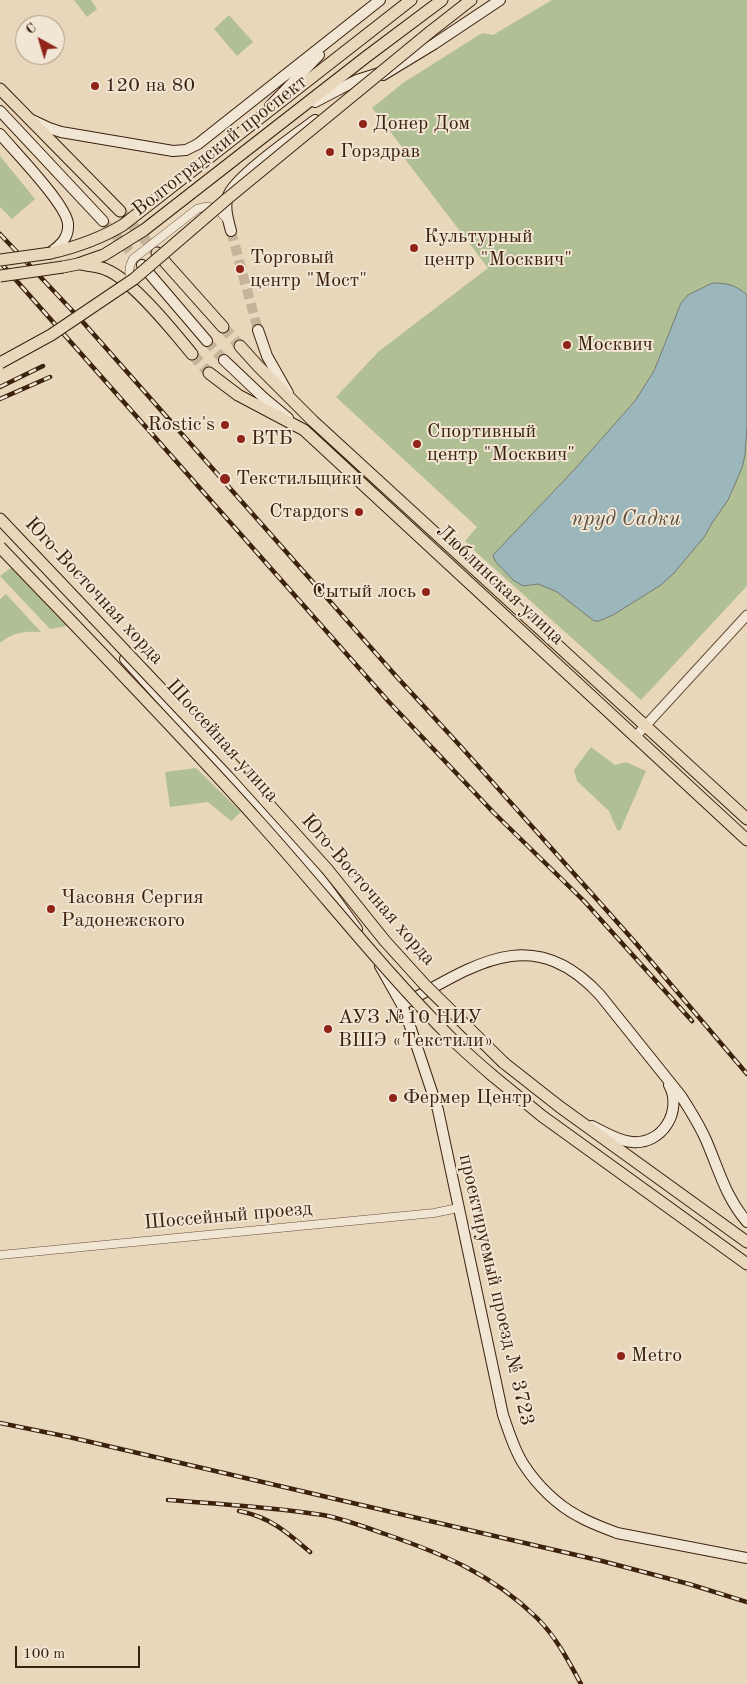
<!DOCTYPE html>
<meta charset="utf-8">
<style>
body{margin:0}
#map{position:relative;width:747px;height:1684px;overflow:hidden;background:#e9d7bc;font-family:"Old Standard TT",serif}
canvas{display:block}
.north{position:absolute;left:15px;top:15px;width:50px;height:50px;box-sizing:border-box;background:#f1e5d3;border:1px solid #a99784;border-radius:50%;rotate:321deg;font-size:14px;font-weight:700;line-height:20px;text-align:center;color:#3c210d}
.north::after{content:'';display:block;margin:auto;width:18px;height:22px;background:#8f2418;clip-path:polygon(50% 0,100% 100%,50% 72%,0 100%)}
.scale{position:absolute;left:15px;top:1646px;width:125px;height:22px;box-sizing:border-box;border:2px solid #3c210d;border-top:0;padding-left:6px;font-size:15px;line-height:18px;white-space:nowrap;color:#3c210d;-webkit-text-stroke:4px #f1e5d3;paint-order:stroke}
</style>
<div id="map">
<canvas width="747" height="1684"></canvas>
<div class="north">С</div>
<div class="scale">100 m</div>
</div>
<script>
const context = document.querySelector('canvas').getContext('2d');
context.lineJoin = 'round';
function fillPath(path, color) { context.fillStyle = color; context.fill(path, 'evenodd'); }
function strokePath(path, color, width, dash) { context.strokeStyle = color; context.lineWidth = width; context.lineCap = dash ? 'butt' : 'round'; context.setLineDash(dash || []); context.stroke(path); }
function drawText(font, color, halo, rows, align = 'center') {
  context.font = font + ' "Old Standard TT",serif'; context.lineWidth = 4; context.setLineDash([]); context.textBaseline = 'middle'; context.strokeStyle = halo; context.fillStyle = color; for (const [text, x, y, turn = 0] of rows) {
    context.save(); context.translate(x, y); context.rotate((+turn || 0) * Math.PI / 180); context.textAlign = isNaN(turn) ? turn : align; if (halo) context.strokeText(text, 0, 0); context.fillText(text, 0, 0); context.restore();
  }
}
const green = new Path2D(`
 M 74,0 L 91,0 L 97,9 L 87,17 Z
 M 552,0 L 747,0 L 747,586 L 641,700 L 477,553 L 465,541 L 477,527 L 336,397 L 378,352 L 488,268 L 405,159 L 402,147 L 372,108 L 403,83 L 482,33 L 493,35 Z
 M 229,15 L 253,42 L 237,56 L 214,29 Z
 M 0,156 L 35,199 L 12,219 L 0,207 Z
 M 13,566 L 68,624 L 67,626 L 50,629 L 0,576 Z
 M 6,594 L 41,632 C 25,631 13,632 0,643 L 0,599 Z
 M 591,747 L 615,765 L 626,762 L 646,771 L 620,831 L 617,830 L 609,811 L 577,781 L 574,770 Z
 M 196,768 L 241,812 L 231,821 L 208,802 L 170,807 L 165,772 Z`);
const water = new Path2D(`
 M 713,283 C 727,283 736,285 747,295 L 747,426 L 745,455 L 742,468 L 728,500 L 712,523 L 705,536 L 674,573 L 661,585 L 613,615 L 599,621 L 594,621 L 557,592 L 548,588 L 538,584 L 523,586 L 513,580 L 495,561 L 493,555 L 574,470 L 635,401 L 654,371 L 681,303 L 688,295 Z`);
const secondaryTunnel = new Path2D(`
 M 103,221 L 142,265
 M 231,231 L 258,330
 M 207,341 L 224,360`);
const primaryTunnel = new Path2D(`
 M 120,211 L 157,253
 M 223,327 L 240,346
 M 192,354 L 209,373`);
const minor = new Path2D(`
 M 132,284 C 128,275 128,268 133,259 L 197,209 C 211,203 220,210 228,221
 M 0,1255 L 434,1213 L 458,1208`);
const tertiary = new Path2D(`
 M 636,736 L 747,615`);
const secondary = new Path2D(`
 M 383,75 L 434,44 L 500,0
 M 315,102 L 357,80 L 379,73
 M 270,106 L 319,55
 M 0,111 L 103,221
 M 32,120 L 49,128 L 61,132 L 173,151 L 186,150 L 198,144 L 380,0
 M 0,134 C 14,151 67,205 68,224 C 69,237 61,245 51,252
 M 231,231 C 228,220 224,206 228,196 C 233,178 296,134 315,120
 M 142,265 L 207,341
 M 258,330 L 267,356 L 288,393
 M 224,360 L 264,398 L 288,418
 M 125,659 L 298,852 L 323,882 L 357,929
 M 380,966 L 402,1005 L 410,1026 L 438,1110 L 503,1415 C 509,1432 514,1450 524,1465 C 537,1485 557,1505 578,1516 C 590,1523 604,1528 617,1533 L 747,1558
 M 402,1005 C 473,966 532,921 600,995 L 681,1096 C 690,1110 699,1124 706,1140 C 719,1170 725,1196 747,1222
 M 592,1126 C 604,1132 618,1141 632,1142 C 662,1145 683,1111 669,1085`);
const primary = new Path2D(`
 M 430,32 L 471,0
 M 0,89 L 120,211
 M 51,253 C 76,247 100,239 123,225 L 411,0
 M 157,253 L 223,327
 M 80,264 C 89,266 99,266 107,270 C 132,280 174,332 192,354
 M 63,267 L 78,264 L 104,255 L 144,230 L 366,57 L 442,0
 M 240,346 L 258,366 L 313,421 L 747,819
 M 209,373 L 238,395 L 304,430 L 747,840
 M 0,519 L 93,617
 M 504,1063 L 560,1107 L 747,1242
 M 493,1076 L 542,1116 L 747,1264`);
const rail = new Path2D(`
 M 0,234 L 82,321 L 396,676 L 463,749 L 634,941 L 747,1074
 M 0,262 L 389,702 L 493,812 L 584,901 L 692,1021
 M 0,387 L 43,366
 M 0,399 L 50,377
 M 0,1423 L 69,1437 L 602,1561 L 689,1584 L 747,1602
 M 168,1500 C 220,1504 272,1507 323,1515 C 344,1519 365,1527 385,1534 C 443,1554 492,1574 537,1618 C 556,1637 568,1660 581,1684
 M 239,1511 C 270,1517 287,1532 310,1552`);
const primaryBridge = new Path2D(`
 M 0,260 L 51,253
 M 0,276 L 63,267
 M 0,363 L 51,335 L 134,279 L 228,198 L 430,32
 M 0,547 C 87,638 176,729 260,823 C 324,894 383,970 451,1038 C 464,1051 479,1064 493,1076
 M 93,617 L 236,768 L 327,869 L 385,941 L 424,984 L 504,1063`);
const markers = [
 [95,86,5,"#8f2418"],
 [363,124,5,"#8f2418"],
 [330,152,5,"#8f2418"],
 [414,248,5,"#8f2418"],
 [240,269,5,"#8f2418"],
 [567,345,5,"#8f2418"],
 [225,425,5,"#8f2418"],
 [241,439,5,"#8f2418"],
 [417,444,5,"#8f2418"],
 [225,479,6,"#8f2418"],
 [359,512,5,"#8f2418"],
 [426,592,5,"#8f2418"],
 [51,909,5,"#8f2418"],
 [328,1029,5,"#8f2418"],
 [393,1098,5,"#8f2418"],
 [621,1356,5,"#8f2418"]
];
const poiNames = [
 ["120 на 80",105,86],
 ["Донер Дом",373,124],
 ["Горздрав",340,152],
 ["Культурный",424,237],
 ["центр \"Москвич\"",424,260],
 ["Торговый",250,258],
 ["центр \"Мост\"",250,281],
 ["Москвич",577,345],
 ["Rostic's",215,425,"right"],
 ["Спортивный",427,432],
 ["центр \"Москвич\"",427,455],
 ["ВТБ",251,439],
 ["Текстильщики",236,479],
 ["Стардогs",349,512,"right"],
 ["Сытый лось",416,592,"right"],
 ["Часовня Сергия",61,898],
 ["Радонежского",61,921],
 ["АУЗ №10 НИУ",338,1018],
 ["ВШЭ «Текстили»",338,1041],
 ["Фермер Центр",403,1098],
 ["Metro",631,1356]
];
const streetNames = [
 ["Волгоградский проспект",220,146,-38],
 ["Люблинская улица",500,585,43],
 ["Юго-Восточная хорда",94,591,47],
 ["Шоссейная улица",222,741,48],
 ["Юго-Восточная хорда",368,890,49],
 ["Шоссейный проезд",228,1216,-5],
 ["проектируемый проезд № 3723",496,1290,77]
];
const waterNames = [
 ["пруд Садки",626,519]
];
fillPath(green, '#b1bf94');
fillPath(water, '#9cb7bb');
strokePath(water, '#767b75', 1);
strokePath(secondaryTunnel, '#c6b399', 10, [10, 5]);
strokePath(primaryTunnel, '#c6b399', 11, [11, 5.5]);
strokePath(minor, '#674e39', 9);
strokePath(tertiary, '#674e39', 11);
strokePath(secondary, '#3c210d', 12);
strokePath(primary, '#3c210d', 13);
strokePath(minor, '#f1e5d3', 8);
strokePath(tertiary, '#f1e5d3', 9);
strokePath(secondary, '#f1e5d3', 10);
strokePath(primary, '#e9d7bc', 11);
strokePath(rail, '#3c210d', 4.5);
strokePath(rail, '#f1e5d3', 2.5, [8]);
strokePath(primaryBridge, '#3c210d', 13, []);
strokePath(primaryBridge, '#e9d7bc', 11);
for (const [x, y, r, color] of markers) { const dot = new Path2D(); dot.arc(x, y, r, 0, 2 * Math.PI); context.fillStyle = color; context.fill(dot); strokePath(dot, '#f1e5d3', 2); }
drawText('20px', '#3c210d', '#f1e5d3', poiNames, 'left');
drawText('20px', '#3c210d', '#f1e5d3', streetNames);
drawText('italic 21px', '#594e41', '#f1e5d3', waterNames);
</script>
